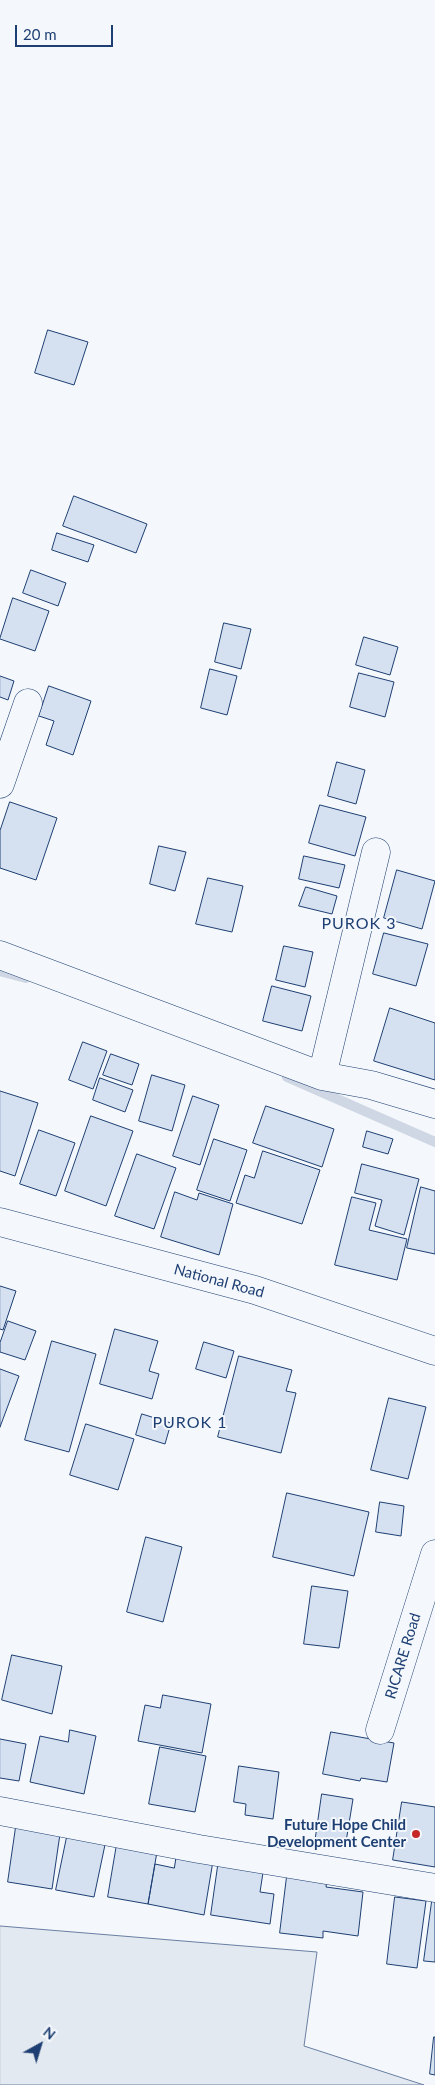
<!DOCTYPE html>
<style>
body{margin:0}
#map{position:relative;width:435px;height:2085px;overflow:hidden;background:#f4f7fb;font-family:Lato,sans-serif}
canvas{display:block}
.north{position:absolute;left:15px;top:2020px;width:50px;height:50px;-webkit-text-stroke:4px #f4f7fb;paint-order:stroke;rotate:39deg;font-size:14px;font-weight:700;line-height:20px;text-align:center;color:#1d3f73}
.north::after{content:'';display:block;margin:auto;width:18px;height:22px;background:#1d3f73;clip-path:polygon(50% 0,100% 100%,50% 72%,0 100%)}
.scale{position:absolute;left:15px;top:25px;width:98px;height:22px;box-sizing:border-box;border:2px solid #1d3f73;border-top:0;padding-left:6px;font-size:15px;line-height:18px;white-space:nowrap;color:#1d3f73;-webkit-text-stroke:4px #f4f7fb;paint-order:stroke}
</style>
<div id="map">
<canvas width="435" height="2085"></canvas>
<div class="north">N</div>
<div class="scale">20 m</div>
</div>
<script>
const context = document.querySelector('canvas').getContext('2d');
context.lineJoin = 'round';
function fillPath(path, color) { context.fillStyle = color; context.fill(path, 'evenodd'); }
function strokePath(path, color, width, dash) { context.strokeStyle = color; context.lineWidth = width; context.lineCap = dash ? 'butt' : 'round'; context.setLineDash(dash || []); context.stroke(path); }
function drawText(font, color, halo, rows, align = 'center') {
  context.font = font + ' Lato,sans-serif'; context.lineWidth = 4; context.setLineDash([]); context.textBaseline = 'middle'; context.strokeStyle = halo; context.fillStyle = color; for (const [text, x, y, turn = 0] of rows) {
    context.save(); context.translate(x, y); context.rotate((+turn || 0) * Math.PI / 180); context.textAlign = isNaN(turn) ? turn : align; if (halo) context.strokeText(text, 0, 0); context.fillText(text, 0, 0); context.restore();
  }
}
const green = new Path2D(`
 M 0,1926 L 317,1952 L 304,2046 L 424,2085 L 0,2085 Z`);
const stream = new Path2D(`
 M 0,971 L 26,978
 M 287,1077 L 435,1142`);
const building = new Path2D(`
 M 48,330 L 88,342 L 74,385 L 35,373 Z
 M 74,496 L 147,524 L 136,553 L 63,526 Z
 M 57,533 L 94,545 L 88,562 L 52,550 Z
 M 31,570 L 66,583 L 58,606 L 23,593 Z
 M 13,598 L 49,611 L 35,651 L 0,639 Z
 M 224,623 L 251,629 L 241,669 L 215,662 Z
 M 364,637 L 398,647 L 390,675 L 356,665 Z
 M 210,669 L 237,676 L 227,715 L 201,708 Z
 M 359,673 L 394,682 L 385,717 L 350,707 Z
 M 0,676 L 14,681 L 8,700 L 0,697 Z
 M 49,686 L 91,701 L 73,755 L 46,745 L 54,721 L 39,716 Z
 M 337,762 L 365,770 L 356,804 L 328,796 Z
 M 10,802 L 57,818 L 36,880 L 0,868 L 0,831 Z
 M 320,805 L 366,817 L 355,856 L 309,843 Z
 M 159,846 L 186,852 L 175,891 L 150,884 Z
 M 304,856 L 345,865 L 339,888 L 299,879 Z
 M 397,870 L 435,881 L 422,929 L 384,918 Z
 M 208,878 L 243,886 L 232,932 L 196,924 Z
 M 306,887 L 337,896 L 332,914 L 299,906 Z
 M 384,933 L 428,944 L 416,986 L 373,974 Z
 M 284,946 L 313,952 L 305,987 L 276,980 Z
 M 272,986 L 311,996 L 302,1031 L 263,1021 Z
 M 390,1008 L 435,1023 L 435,1080 L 374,1061 Z
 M 83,1042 L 107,1051 L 93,1089 L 69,1080 Z
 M 111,1054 L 139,1064 L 132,1085 L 103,1075 Z
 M 152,1075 L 185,1085 L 172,1131 L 139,1121 Z
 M 100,1078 L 133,1090 L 125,1112 L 93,1100 Z
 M 0,1091 L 38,1103 L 15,1176 L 0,1171 Z
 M 193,1096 L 219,1105 L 200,1165 L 173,1156 Z
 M 266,1106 L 334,1129 L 322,1167 L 253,1143 Z
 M 91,1116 L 133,1131 L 106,1206 L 65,1191 Z
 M 39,1130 L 75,1143 L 56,1196 L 20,1184 Z
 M 367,1131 L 393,1139 L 388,1154 L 363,1147 Z
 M 214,1139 L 247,1150 L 230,1201 L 197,1190 Z
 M 263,1151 L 320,1170 L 302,1224 L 236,1203 L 245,1175 L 254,1178 Z
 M 137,1154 L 176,1168 L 154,1229 L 115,1216 Z
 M 362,1164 L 419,1179 L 404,1235 L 375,1226 L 382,1200 L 355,1193 Z
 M 421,1187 L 435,1191 L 435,1254 L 407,1248 Z
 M 175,1192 L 197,1200 L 199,1193 L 233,1204 L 219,1255 L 161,1237 Z
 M 352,1197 L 376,1203 L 369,1230 L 407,1239 L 397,1280 L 335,1265 Z
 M 0,1286 L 16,1291 L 3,1330 L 0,1329 Z
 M 8,1321 L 36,1331 L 25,1360 L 0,1352 L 0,1343 Z
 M 115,1329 L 158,1341 L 149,1371 L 159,1374 L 152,1399 L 100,1384 Z
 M 52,1341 L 96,1354 L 69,1452 L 25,1440 Z
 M 204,1342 L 234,1351 L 226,1378 L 196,1369 Z
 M 239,1356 L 292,1370 L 286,1391 L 296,1393 L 281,1453 L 218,1437 Z
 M 0,1369 L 19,1376 L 0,1427 Z
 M 389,1398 L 426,1407 L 408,1479 L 371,1470 Z
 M 142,1414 L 171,1423 L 165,1444 L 136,1435 Z
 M 86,1424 L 134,1439 L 118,1490 L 70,1475 Z
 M 287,1493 L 369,1512 L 354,1576 L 273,1557 Z
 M 380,1502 L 404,1506 L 401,1536 L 376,1532 Z
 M 146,1537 L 182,1547 L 163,1622 L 127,1612 Z
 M 312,1586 L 348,1591 L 339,1648 L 304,1644 Z
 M 12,1655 L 62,1666 L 52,1714 L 2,1700 Z
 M 163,1695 L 211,1704 L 202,1753 L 138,1741 L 145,1705 L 160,1708 Z
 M 70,1730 L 96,1736 L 84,1794 L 30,1782 L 40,1736 L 68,1742 Z
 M 331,1732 L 394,1743 L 387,1782 L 361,1778 L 360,1781 L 323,1774 Z
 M 0,1739 L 26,1744 L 19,1781 L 0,1778 Z
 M 160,1747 L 206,1756 L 195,1812 L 149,1804 Z
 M 239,1766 L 279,1772 L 273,1819 L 245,1815 L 246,1804 L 234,1802 Z
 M 322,1794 L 353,1799 L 345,1848 L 315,1843 Z
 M 402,1802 L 435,1807 L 435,1867 L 393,1860 Z
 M 17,1820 L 61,1827 L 52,1889 L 8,1882 Z
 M 68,1832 L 106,1840 L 94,1897 L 56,1890 Z
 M 118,1838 L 158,1846 L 148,1904 L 108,1897 Z
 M 177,1853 L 213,1861 L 204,1915 L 148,1904 L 155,1864 L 174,1868 Z
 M 219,1859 L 264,1866 L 260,1892 L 274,1894 L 270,1924 L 211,1915 Z
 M 288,1868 L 328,1873 L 326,1887 L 363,1892 L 358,1936 L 323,1931 L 323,1938 L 280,1933 Z
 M 433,1894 L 435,1894 L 435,1962 L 424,1961 Z
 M 395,1897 L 426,1901 L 417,1968 L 387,1964 Z
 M 434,2037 L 435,2037 L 435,2075 L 430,2074 Z`);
const minor = new Path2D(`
 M 0,784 L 28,703
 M 0,955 L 322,1076 L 371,1085 L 435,1104
 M 322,1076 L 376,852
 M 380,1730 L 435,1554
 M 0,1811 L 199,1849 L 435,1888`);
const major = new Path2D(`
 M 0,1222 L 255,1290 L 435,1351`);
const markers = [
 [416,1834,5,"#c62828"]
];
const streetNames = [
 ["National Road",219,1281,15],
 ["RICARE Road",403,1656,-73]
];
const poiNames = [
 ["Future Hope Child",406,1825],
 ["Development Center",406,1842]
];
const neighbourhoodNames = [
 ["PUROK 3",359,924],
 ["PUROK 1",190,1423]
];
fillPath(green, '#e3e9f0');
strokePath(green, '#687fa3', 1);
strokePath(stream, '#cfd7e4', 10);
fillPath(building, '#d5e0f0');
strokePath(building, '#1d3f73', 1);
strokePath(minor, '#1d3f73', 29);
strokePath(major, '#1d3f73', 29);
strokePath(minor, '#f4f7fb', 28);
strokePath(major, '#f4f7fb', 28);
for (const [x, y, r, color] of markers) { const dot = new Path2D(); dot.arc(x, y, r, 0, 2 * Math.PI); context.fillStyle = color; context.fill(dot); strokePath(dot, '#f4f7fb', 2); }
drawText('15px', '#1d3f73', '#f4f7fb', streetNames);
drawText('bold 15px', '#1d3f73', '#f4f7fb', poiNames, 'right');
context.letterSpacing = '1px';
drawText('16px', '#1d3f73', '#f4f7fb', neighbourhoodNames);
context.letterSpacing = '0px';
</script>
